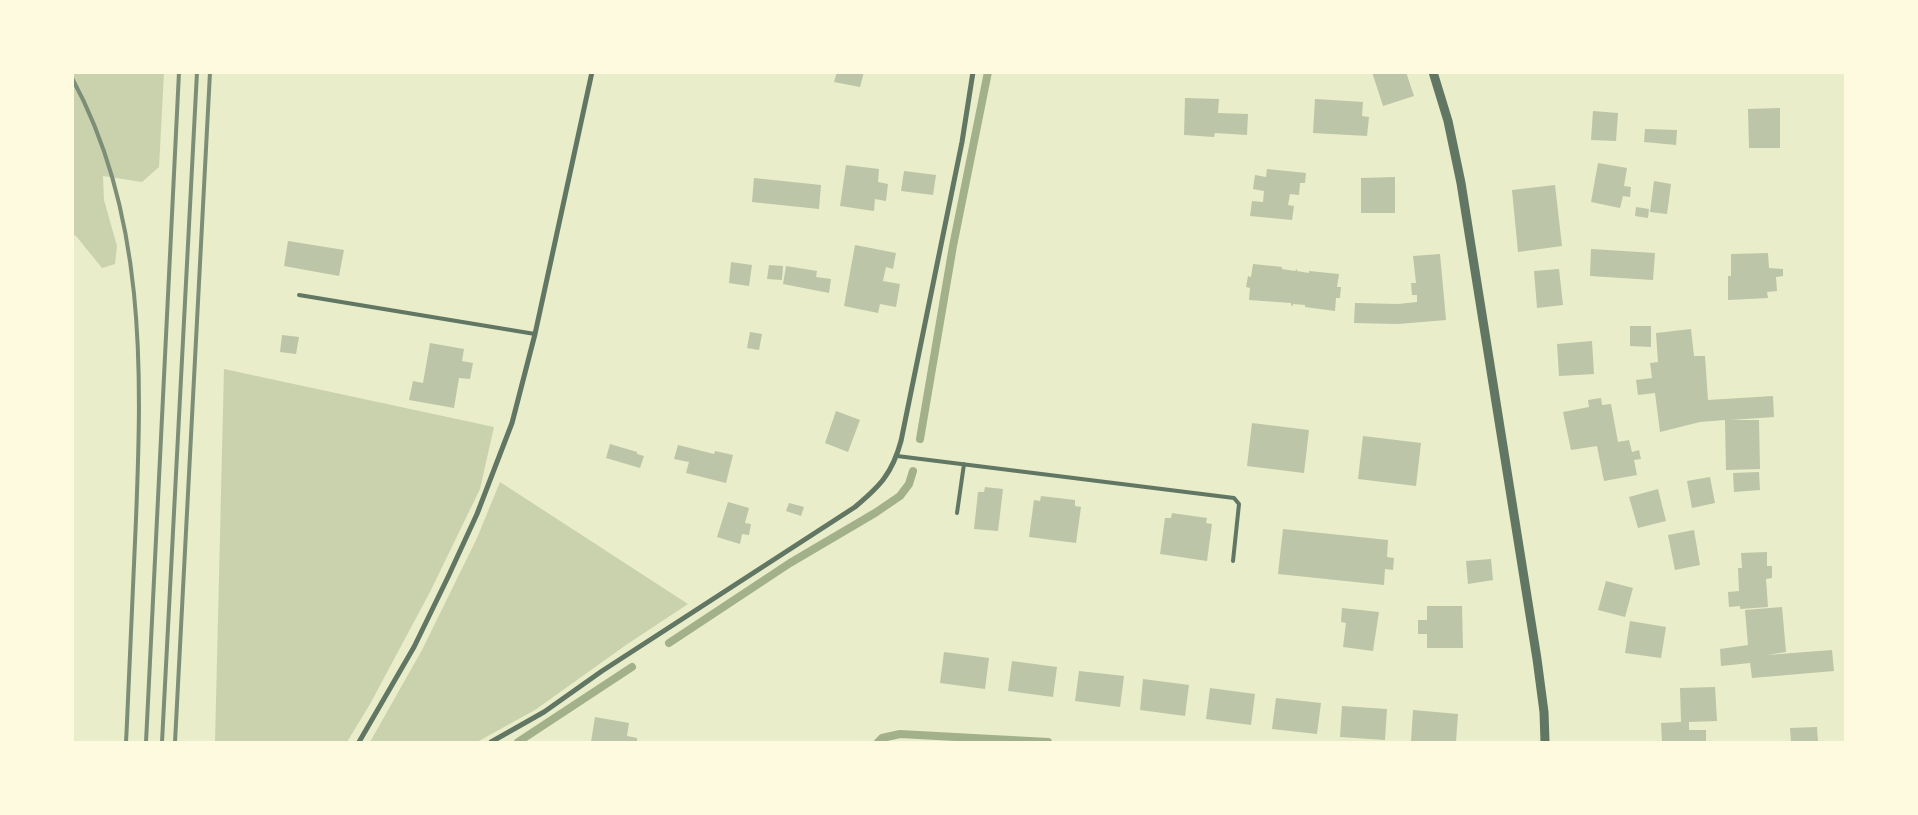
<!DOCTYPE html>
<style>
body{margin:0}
#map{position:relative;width:1918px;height:815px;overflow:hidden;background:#e9edc9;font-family:"Archivo Narrow",sans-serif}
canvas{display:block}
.frame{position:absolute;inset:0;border:74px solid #fefae0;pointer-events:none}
</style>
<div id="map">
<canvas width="1918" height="815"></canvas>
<div class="frame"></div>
</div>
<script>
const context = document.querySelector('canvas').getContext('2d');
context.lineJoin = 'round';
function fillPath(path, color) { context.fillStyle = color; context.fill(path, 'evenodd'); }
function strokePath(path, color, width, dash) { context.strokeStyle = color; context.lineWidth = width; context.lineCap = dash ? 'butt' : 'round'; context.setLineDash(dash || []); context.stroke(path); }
const green = new Path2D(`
 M 72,73 L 164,73 L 159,167 L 142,182 L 103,176 L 104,200 L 117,246 L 115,264 L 102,268 L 76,236 L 73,235 Z
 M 224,369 L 494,427 L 480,489 L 430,592 L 370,704 L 347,742 L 215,742 Z
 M 500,482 L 688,604 L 626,645 L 535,710 L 477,742 L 370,742 L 422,650 L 477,538 Z`);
const stream = new Path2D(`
 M 920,439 L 953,246 L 988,72
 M 669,643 L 790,563 L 875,513 L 900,496 L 909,484 L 913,471
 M 518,742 L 632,667
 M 878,742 L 882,738 L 900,734 L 1048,742`);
const building = new Path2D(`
 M 837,72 L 864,72 L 860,87 L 834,82 Z
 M 1372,72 L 1406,72 L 1414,96 L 1383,106 Z
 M 1185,98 L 1219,99 L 1218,113 L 1248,114 L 1247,135 L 1215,133 L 1214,137 L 1184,135 Z
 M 1315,99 L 1363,102 L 1362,116 L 1369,117 L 1367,136 L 1313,133 Z
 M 1780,108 L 1780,148 L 1749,148 L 1748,109 Z
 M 1593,111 L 1618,113 L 1616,141 L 1591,140 Z
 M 1645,129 L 1677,130 L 1676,145 L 1644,142 Z
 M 1598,163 L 1627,168 L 1624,186 L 1631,187 L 1630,197 L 1623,196 L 1620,208 L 1591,202 Z
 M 846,165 L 879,169 L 878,182 L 888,184 L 886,201 L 875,199 L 874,211 L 840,206 Z
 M 1267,169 L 1306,173 L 1305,183 L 1300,183 L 1299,195 L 1290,194 L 1288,205 L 1294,206 L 1292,220 L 1250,216 L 1252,201 L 1263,202 L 1264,191 L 1253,189 L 1255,175 L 1266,177 Z
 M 904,171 L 936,175 L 933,195 L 901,191 Z
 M 1395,177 L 1395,213 L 1361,213 L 1361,178 Z
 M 754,178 L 821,185 L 819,209 L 752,202 Z
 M 1654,181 L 1671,184 L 1667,214 L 1650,212 Z
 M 1555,185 L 1562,246 L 1518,252 L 1512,190 Z
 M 1636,207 L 1649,209 L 1648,218 L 1635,216 Z
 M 288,241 L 344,250 L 339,276 L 284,266 Z
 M 855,245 L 896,253 L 893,269 L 886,267 L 883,281 L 900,284 L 896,307 L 880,304 L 878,313 L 844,306 Z
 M 1591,249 L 1655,253 L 1653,280 L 1590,276 Z
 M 1768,253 L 1769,268 L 1783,269 L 1783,276 L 1776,277 L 1777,291 L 1767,292 L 1768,298 L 1728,300 L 1728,276 L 1731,276 L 1731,254 Z
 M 1440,254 L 1446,320 L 1398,324 L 1354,323 L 1355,303 L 1398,304 L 1417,302 L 1417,295 L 1412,295 L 1411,283 L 1416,283 L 1413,256 Z
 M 731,262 L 752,265 L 749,286 L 729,283 Z
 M 1253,264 L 1282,267 L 1282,269 L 1295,271 L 1297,269 L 1297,271 L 1309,273 L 1309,271 L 1339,274 L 1337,287 L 1341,287 L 1340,298 L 1336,298 L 1335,311 L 1305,307 L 1305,305 L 1293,304 L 1293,306 L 1291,305 L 1291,303 L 1249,300 L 1250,288 L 1246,287 L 1248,276 L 1251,277 Z
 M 769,265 L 783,266 L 782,280 L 767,279 Z
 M 786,266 L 817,271 L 816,277 L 831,279 L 829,293 L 783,284 Z
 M 1559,269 L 1563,305 L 1537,308 L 1534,271 Z
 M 1630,326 L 1651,326 L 1651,347 L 1630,346 Z
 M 1691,329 L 1694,356 L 1705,356 L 1708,400 L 1773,396 L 1774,417 L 1730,420 L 1759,420 L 1760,469 L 1726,470 L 1725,420 L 1700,422 L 1660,432 L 1655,393 L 1638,395 L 1636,380 L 1652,378 L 1650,363 L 1658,362 L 1656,333 Z
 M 750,332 L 762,334 L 759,350 L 747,348 Z
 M 282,335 L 299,337 L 296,354 L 280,352 Z
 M 1592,341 L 1594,374 L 1559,376 L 1557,344 Z
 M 430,343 L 464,349 L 462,361 L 473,363 L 470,379 L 459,378 L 454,408 L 409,400 L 413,381 L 423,383 Z
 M 1601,398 L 1602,405 L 1611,404 L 1618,442 L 1629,440 L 1632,452 L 1639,450 L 1641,459 L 1634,460 L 1637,475 L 1604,481 L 1597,446 L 1571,450 L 1563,412 L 1589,407 L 1588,400 Z
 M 836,411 L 860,420 L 848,452 L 825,443 Z
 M 1252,423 L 1309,430 L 1304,473 L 1247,466 Z
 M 1363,436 L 1421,443 L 1416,486 L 1358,479 Z
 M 610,444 L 637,452 L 637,454 L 644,456 L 640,468 L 606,458 Z
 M 678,445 L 714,454 L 715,451 L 733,455 L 726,483 L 686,473 L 689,462 L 674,459 Z
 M 1759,472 L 1760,490 L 1734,492 L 1733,473 Z
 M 1710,477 L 1715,503 L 1692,508 L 1687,481 Z
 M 985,487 L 1003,489 L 998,531 L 974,529 L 978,492 L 984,492 Z
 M 1658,489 L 1666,521 L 1638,528 L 1629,497 Z
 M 1041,496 L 1075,500 L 1075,506 L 1081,507 L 1076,543 L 1029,537 L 1034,500 L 1040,501 Z
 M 728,502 L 749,508 L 745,523 L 751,524 L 749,535 L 742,534 L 740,544 L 717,537 Z
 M 789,503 L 804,507 L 801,516 L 786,511 Z
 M 1172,513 L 1207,518 L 1206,523 L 1212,524 L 1207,561 L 1160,554 L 1165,518 L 1171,518 Z
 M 1283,529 L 1388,540 L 1387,557 L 1394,558 L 1393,570 L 1385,569 L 1384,585 L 1278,574 Z
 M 1694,530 L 1700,565 L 1675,570 L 1668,535 Z
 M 1767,552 L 1767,566 L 1772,566 L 1772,578 L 1766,579 L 1768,607 L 1740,609 L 1740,606 L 1729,607 L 1728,592 L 1739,591 L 1738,568 L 1742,568 L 1741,553 Z
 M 1491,559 L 1493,580 L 1468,584 L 1466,561 Z
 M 1606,581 L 1633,588 L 1625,617 L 1598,610 Z
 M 1427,606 L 1462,606 L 1463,648 L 1427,648 L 1427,634 L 1418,634 L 1418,620 L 1427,620 Z
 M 1782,607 L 1786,652 L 1767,655 L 1832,650 L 1834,671 L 1752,678 L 1750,663 L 1721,666 L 1720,649 L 1748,645 L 1745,610 Z
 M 1342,608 L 1379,612 L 1373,651 L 1343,647 L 1346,623 L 1341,622 Z
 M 1630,621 L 1666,627 L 1661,658 L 1625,653 Z
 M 944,652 L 989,658 L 985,689 L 940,683 Z
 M 1012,661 L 1057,667 L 1053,697 L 1008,691 Z
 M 1079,671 L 1124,676 L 1120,707 L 1075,701 Z
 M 1143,679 L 1189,685 L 1185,716 L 1140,710 Z
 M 1715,687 L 1717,721 L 1689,722 L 1689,730 L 1706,730 L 1706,742 L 1662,742 L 1661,723 L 1681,722 L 1680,688 Z
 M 1210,688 L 1255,694 L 1251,725 L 1206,719 Z
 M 1276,698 L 1321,703 L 1317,734 L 1272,729 Z
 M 1342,706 L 1387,709 L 1385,740 L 1340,737 Z
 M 1413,710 L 1458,714 L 1456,742 L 1411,742 Z
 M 595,717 L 629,723 L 627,736 L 637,738 L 637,742 L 591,742 Z
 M 1817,727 L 1818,742 L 1791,742 L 1790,728 Z`);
const service = new Path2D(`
 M 299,295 L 535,334
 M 897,456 L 1234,498 L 1239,504 L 1233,561
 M 957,513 L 964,464`);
const minor = new Path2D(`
 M 359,742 L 414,647 L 448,577 L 477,514 L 512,423 L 535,334 L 592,72
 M 491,742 L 544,712 L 602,671 L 855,507 C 880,486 892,474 901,441 L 962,142 L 973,72`);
const tertiary = new Path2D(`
 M 1433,72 L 1448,121 L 1461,183 L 1537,659 L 1544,712 L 1545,742`);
const rail = new Path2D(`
 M 72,78 C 146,214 142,370 136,519 C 133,594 130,668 126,742
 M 146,742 L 179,72
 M 162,742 L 197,72
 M 175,742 L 210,72`);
fillPath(green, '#cad2ad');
strokePath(stream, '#a3b18a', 8);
fillPath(building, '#bcc5a7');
strokePath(service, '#617663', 4);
strokePath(minor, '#617663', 5);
strokePath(tertiary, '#617663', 9);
strokePath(rail, '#7c8e77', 4);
</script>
